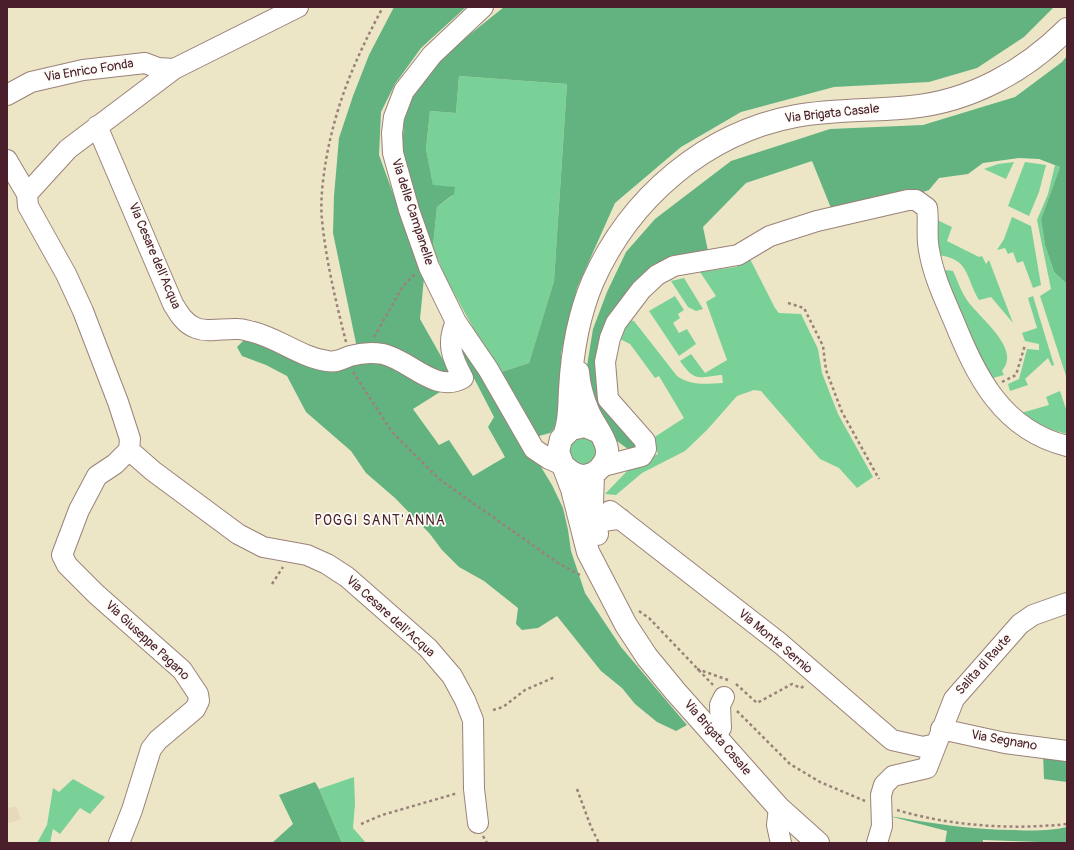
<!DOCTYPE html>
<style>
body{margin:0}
#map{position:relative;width:1074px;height:850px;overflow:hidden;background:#ece6c7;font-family:Pangolin,sans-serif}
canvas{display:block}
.frame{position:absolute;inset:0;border:8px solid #4a1f2b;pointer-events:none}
</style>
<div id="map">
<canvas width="1074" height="850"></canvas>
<div class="frame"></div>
</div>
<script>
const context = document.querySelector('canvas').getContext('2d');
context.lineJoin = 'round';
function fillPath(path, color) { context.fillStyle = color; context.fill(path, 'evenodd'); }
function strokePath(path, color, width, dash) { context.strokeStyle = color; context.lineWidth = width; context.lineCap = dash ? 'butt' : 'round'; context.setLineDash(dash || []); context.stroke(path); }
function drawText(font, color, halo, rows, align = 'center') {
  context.font = font + ' Pangolin,sans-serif'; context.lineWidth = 3.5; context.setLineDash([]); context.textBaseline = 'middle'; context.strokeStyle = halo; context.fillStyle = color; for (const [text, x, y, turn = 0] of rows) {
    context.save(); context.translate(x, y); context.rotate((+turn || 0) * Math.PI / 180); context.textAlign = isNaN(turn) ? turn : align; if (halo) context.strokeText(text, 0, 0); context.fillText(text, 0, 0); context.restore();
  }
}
const built = new Path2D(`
 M 7,804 L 8,808 L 16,806 L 21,819 L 7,824 Z`);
const green = new Path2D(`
 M 459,76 L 567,84 L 554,281 L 529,363 L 498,373 L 444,275 L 433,246 L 437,207 L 452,196 L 452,187 L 433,186 L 426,149 L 430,111 L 456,113 Z
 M 1014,162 L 1006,179 L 984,169 L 998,164 Z
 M 1025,162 L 1046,165 L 1039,192 L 1029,216 L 1008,206 Z
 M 1055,165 L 1060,167 L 1041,219 L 1045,245 L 1054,272 L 1067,284 L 1067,379 L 1040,296 L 1051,289 L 1037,220 L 1048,194 Z
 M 1012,217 L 1031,226 L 1041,285 L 1033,288 L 1023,261 L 1017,263 L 1013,252 L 1008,254 L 1005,248 L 997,250 L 1004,239 Z
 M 937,220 L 952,227 L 947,241 L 979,257 L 982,256 L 986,264 L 989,260 L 1013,323 L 991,297 L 979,300 C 965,277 970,257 935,255 Z
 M 750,259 L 775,308 L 779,313 L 801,314 L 818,349 L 822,373 L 838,414 L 873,477 L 857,488 L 839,468 L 820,459 L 761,391 L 754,390 L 737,396 L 707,430 L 685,451 L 642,473 L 616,495 L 605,494 L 630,468 L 658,454 L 653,438 L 684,418 L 659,376 L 655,378 L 630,344 L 618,338 L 629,320 L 634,321 L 677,376 C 692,386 705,384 723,383 L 722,375 C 697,377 696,383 680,361 L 691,354 L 705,373 L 727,360 L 706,302 L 716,296 L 700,272 L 736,267 Z
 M 946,270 L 953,271 C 957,279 960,289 965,297 C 976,316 1023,348 1002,371 L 1004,375 L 993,378 L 975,352 L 941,273 Z
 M 684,278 L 703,309 L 696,311 L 688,307 L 671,281 Z
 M 675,296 L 684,310 L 678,314 L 680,318 L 673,323 L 679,333 L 687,329 L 696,344 L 679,356 L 649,311 Z
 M 1033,296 L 1054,365 L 1052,366 L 1048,358 L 1025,379 L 1028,385 L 1010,391 L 1008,384 L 1019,379 L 1027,349 L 1039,350 L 1039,344 L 1025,341 L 1022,333 L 1037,328 L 1028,298 Z
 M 1060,391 L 1067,412 L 1067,434 L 1042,427 L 1021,413 L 1049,405 L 1046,397 Z
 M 586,436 L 595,443 L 596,458 L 586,467 L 569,460 L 568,444 L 571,440 Z
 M 354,777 L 355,804 L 353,828 L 366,843 L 342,843 L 319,789 Z
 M 73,779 L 105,797 L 90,814 L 80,808 L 60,834 L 53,829 L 50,843 L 37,843 L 47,825 L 53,788 L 59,792 Z`);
const forest = new Path2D(`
 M 394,7 L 466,7 L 421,48 L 395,84 L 381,112 L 379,155 L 424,278 L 420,319 L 451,374 L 442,375 L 357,348 L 333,233 L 334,196 L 339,138 L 353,96 L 369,55 Z
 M 504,7 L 1054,7 L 1024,37 L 977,68 L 929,82 L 834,87 L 741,112 L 681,147 L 615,203 L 577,288 L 561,354 L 562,404 L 561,422 L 550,433 L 539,436 L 529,428 L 498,373 L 529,363 L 554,281 L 567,84 L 459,76 L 456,113 L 430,111 L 426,149 L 433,185 L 455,187 L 454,194 L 437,207 L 433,246 L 416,202 L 402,151 L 405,107 L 433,64 Z
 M 1067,56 L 1067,284 L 1054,272 L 1045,245 L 1041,219 L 1060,167 L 1039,159 L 1019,158 L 983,163 L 968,174 L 939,178 L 929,190 L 923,192 L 833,213 L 812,161 L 746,183 L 703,227 L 708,251 L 681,256 L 598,354 L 635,441 L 636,446 L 632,452 L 617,441 L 594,404 L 587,366 L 593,329 L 607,292 L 626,252 L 655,219 L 731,161 L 830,129 L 923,125 L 1015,97 L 1062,62 Z
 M 246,338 L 391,361 L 440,392 L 413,409 L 439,445 L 449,440 L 473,476 L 505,457 L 488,427 L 494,417 L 461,353 L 468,348 L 552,485 L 563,508 L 568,530 L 571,551 L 585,593 L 621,647 L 687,725 L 676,731 L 657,722 L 635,704 L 622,688 L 601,671 L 557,616 L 538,628 L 522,630 L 516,624 L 518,608 L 484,581 L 459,567 L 442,550 L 430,534 L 395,498 L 366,473 L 351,451 L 306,412 L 287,376 L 266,365 L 242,356 L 237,347 Z
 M 1043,753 L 1067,756 L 1067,782 L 1044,779 Z
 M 315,782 L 319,789 L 342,843 L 272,843 L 293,824 L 279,795 Z
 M 889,816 C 931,823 972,830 1015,830 C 1033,831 1049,831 1067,827 L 1067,843 L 983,840 L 983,843 L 945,843 L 947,831 Z`);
const path = new Path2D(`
 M 788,303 L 804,308 L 823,346 L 826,370 L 842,412 L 879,479
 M 374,337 L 403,286 L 416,273
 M 346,342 C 336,302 326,261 322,220 C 320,200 323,179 326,160 C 336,103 356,57 383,7
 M 353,372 L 392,432 L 439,479 L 558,563 L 580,575
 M 1002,382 L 1016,375 L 1025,345
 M 272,584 L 283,567
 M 639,611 L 649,618 L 713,685
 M 697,669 L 728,680
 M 736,684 L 757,703 L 792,684 L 801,688 L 805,685
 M 493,710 L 503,707 L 525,690 L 555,677
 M 737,711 L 790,764 L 820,782 L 865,801
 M 577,789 L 591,827 L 599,843
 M 897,810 C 951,826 1011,830 1067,824
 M 361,824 L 382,815 L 458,793
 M 483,836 L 487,843`);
const minor = new Path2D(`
 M 483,7 L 432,55 L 404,91 L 394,117 L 392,133 L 393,153 L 409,210 L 429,267 L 456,322 L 488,369 L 534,449 L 549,459 L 563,465 L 569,476
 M 7,95 L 31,82 L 83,70 L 145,63 L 158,68 L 174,69
 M 97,126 L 173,304 C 179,314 185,324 196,328 C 209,333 224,328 238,329 C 243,329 248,331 253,332 C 278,338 300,357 327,361 C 336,363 342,359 350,356 C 360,353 372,352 383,354 C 410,360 435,394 463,378 C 452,358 446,343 456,322
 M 7,160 L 27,194 L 28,206 L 66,274 L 83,311 L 118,402 L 130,439 L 129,450 L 153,471 L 238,534 L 263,547 L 307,555 L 327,564 L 347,577 L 428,648 L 452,676 L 465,700 L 473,720 L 474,789 L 478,823
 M 27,194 L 68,149 L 174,69 L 298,7
 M 603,466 L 642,456 L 646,449 L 645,441 L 608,399 L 605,362 L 610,338 L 616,323 L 641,290 L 657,275 L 674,266 L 738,255 L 770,236 L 817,221 L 908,200 L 916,200 L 927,208 C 929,222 926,236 929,250 C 933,274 943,296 953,319 C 976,376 1002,430 1067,446
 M 610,511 L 781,644 L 892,740 L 923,747 L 936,744
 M 583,519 C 591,528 595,525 605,521 C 610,520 616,519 621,519
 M 941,729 L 1005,743 L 1067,751
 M 714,736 L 721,728 L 720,705 L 724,697
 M 779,808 L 777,825 L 781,843
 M 119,843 L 132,810 L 151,749 L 158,740 L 195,709 L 199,701 L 198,694 L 182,670 L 96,594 L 67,565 L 62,555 L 79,510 L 97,476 L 115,464 L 129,450
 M 877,843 L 882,826 L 881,795 L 884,785 L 893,776 L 927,768 L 954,699 L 1020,624 L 1033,615 L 1067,603`);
const major = new Path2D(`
 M 599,432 L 585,426 L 571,429 L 561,439 L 558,452 L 572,489 L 588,552 L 626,625 L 647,657 L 675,691 L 779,808 L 818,843
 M 565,433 C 570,419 569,406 570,390 C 572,353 578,316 593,281 C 630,198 705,133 796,116 C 834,109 873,111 911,107 C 971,101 1025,71 1067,29
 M 563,465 C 569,471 575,476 584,476 C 590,475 596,473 600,468 C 619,449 595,429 588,411 C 583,399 579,385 578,372
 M 593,474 L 592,504 L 597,534`);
const streetNames = [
 ["Via Enrico Fonda",89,71,-9],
 ["Via Brigata Casale",832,114,-6],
 ["Via delle Campanelle",412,212,72],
 ["Via Cesare dell'Acqua",154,256,67],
 ["Via Cesare dell'Acqua",390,617,42],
 ["Via Giuseppe Pagano",147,641,43],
 ["Via Monte Sernio",775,642,40],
 ["Salita di Raute",984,665,-48],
 ["Via Brigata Casale",717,738,49],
 ["Via Segnano",1004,741,10]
];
const neighbourhoodNames = [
 ["POGGI SANT'ANNA",380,521]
];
fillPath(built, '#e8d9ba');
fillPath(green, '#79d197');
fillPath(forest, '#62b380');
strokePath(minor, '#9b8279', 22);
strokePath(major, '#9b8279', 24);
strokePath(path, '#9b8279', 2.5, [3, 3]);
strokePath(minor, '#fff', 20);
strokePath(major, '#fff', 22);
drawText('13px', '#4a1f2b', '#fdfcf7', streetNames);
context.letterSpacing = '1px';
drawText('14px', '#4a1f2b', '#fdfcf7', neighbourhoodNames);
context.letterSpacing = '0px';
</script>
